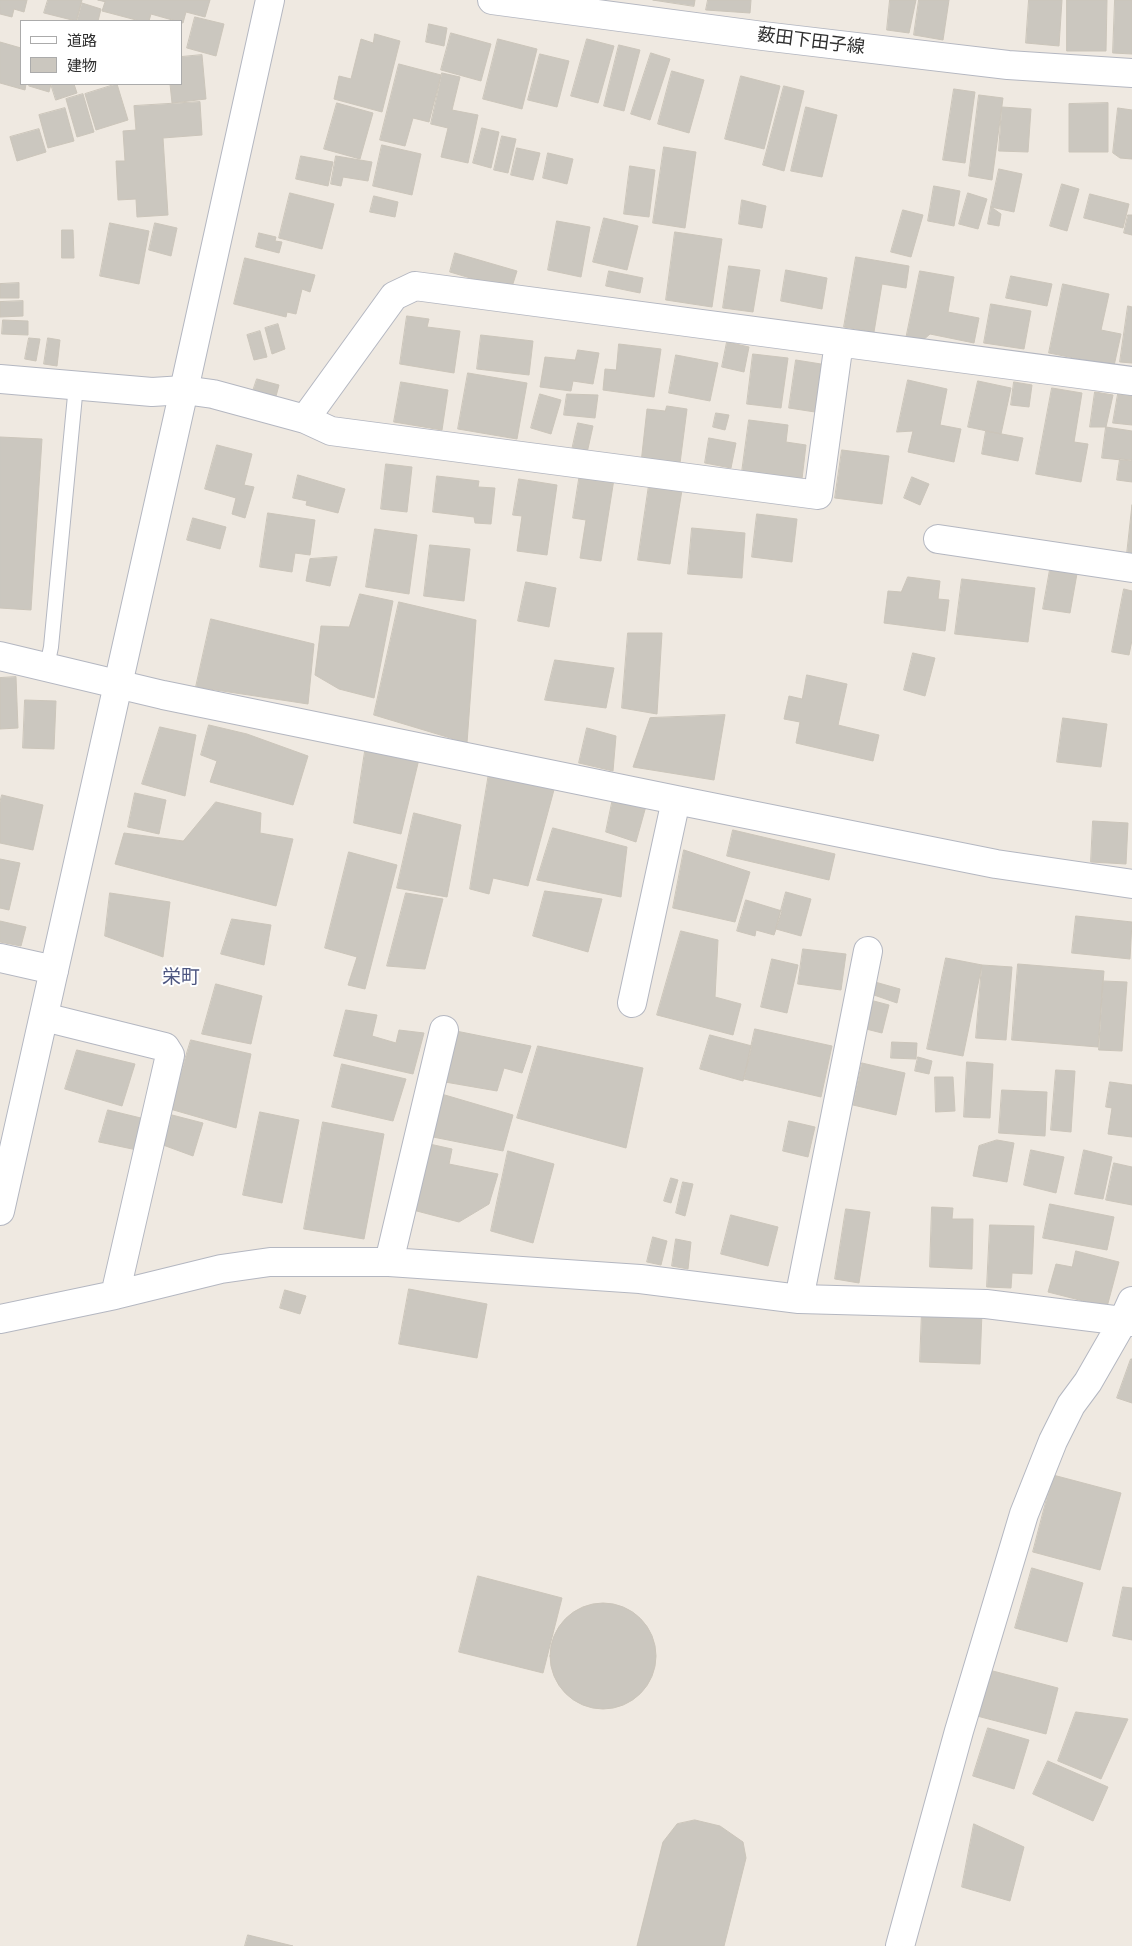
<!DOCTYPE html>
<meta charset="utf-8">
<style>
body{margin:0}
#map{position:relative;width:1132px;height:1946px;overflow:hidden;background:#efe9e1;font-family:Signika,"Noto Sans JP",sans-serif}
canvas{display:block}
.legend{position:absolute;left:20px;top:20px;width:162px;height:65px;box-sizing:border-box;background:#fff;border:1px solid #ababab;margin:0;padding:6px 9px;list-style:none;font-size:15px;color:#2e2e2e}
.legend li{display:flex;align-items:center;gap:10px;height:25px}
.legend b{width:25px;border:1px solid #ababab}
</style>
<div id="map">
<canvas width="1132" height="1946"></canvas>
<ul class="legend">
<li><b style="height:6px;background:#fff"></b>道路</li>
<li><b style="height:14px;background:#cbc7bf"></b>建物</li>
</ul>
</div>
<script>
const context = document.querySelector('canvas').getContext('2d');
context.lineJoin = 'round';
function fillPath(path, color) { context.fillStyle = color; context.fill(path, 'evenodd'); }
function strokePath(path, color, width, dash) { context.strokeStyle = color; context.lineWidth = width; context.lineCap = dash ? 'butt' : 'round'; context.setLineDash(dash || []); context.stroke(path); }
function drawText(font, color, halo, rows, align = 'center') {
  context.font = font + ' Signika,"Noto Sans JP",sans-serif'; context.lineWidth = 4; context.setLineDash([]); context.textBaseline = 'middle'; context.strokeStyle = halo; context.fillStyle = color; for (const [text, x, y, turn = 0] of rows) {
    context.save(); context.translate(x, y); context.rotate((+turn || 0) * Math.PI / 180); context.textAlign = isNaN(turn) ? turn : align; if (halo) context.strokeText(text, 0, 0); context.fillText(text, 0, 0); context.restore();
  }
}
const building = new Path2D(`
 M 0,0 L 27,0 L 24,12 L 14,9 L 12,17 L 0,14 Z
 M 48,0 L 82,0 L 76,21 L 44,13 Z
 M 98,0 L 210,0 L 205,17 L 186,12 L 183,23 L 151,14 L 149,21 L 140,21 L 102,11 L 105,2 Z
 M 653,0 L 695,0 L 694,6 Z
 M 708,0 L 751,0 L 750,13 L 706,10 Z
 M 890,0 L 916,0 L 909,33 L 887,30 Z
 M 919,0 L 949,0 L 943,40 L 914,35 Z
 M 1029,0 L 1062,0 L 1059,46 L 1026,43 Z
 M 1067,0 L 1107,0 L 1106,51 L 1067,51 Z
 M 1115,0 L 1132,0 L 1132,54 L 1113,53 Z
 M 82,3 L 101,9 L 98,21 L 77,21 Z
 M 195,17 L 224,24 L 216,56 L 187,48 Z
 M 429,24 L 447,28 L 444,46 L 426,42 Z
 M 451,33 L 491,44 L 481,81 L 441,70 Z
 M 375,34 L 400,41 L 382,112 L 334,99 L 339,76 L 351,79 L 361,39 L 373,43 Z
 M 498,39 L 537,49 L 522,109 L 483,99 Z
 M 587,39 L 614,46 L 598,103 L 571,96 Z
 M 0,42 L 21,48 L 21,84 L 26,84 L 25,90 L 0,83 Z
 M 619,45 L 640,50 L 624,111 L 604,106 Z
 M 651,53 L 670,59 L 650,120 L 631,114 Z
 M 540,54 L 569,61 L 557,107 L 528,100 Z
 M 202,55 L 206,99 L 172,103 L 170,84 L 181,84 L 181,57 Z
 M 399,64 L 441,75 L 429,122 L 413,118 L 405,146 L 380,140 Z
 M 672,71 L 704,80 L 689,133 L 658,124 Z
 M 442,73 L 460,77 L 452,110 L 478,115 L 468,163 L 441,157 L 448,128 L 431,124 Z
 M 741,76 L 780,86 L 764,149 L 725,139 Z
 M 30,84 L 51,84 L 49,92 L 29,86 Z
 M 51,84 L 74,84 L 77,93 L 56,100 Z
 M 117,84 L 128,120 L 96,130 L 85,94 Z
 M 784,86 L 804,91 L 784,171 L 763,165 Z
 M 954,89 L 975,92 L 965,163 L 943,160 Z
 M 83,94 L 94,132 L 77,137 L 66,99 Z
 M 979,95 L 1003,98 L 992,180 L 969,176 Z
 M 200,102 L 202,135 L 163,138 L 168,215 L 137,217 L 136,199 L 118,200 L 116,161 L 125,161 L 123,131 L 136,130 L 134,106 Z
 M 337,103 L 373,113 L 360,159 L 324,149 Z
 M 1108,103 L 1108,152 L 1069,152 L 1069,104 Z
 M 806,107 L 837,115 L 822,177 L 791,171 Z
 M 1002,107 L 1031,109 L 1028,152 L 999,151 Z
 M 65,108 L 74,141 L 48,148 L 39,115 Z
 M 1118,108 L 1132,110 L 1132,159 L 1120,158 L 1113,153 Z
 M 482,128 L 499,132 L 491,168 L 473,163 Z
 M 39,129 L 46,152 L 17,161 L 10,137 Z
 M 502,136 L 516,139 L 508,173 L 494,170 Z
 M 382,145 L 421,154 L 412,195 L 373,186 Z
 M 664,147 L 696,152 L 685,228 L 653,223 Z
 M 517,148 L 540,153 L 533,180 L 511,175 Z
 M 548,153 L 573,159 L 567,184 L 543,178 Z
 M 301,156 L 333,162 L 328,186 L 296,179 Z
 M 336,156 L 372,162 L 368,181 L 343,177 L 341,186 L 331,184 Z
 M 630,166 L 655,170 L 649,217 L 624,214 Z
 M 999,169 L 1022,174 L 1014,212 L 991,207 Z
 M 1062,184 L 1079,189 L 1067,231 L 1050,226 Z
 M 934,186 L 960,191 L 954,226 L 928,221 Z
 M 290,193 L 334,204 L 322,249 L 279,238 Z
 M 968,193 L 987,199 L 978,229 L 959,224 Z
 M 1090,194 L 1129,204 L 1123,228 L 1084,218 Z
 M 374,196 L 398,202 L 395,217 L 370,212 Z
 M 742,200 L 766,206 L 762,228 L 739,224 Z
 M 991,207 L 1001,214 L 999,226 L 988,224 Z
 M 903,210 L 923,215 L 911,257 L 891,252 Z
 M 1128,215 L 1132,215 L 1132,235 L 1124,233 Z
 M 604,218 L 638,226 L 627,270 L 593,262 Z
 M 557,221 L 590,227 L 581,277 L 548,270 Z
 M 110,223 L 149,231 L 139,284 L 100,276 Z
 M 155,223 L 177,228 L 171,256 L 149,250 Z
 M 62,230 L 73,230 L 74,258 L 62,258 Z
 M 675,232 L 722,239 L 712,307 L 666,300 Z
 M 259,233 L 276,237 L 275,241 L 282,242 L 279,253 L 256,247 Z
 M 455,253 L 517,271 L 511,290 L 450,272 Z
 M 856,257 L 909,266 L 906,288 L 882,284 L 874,332 L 844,327 Z
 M 245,258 L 315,275 L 310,292 L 302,289 L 296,314 L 287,312 L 286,317 L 234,304 Z
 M 729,266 L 760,270 L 753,312 L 723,308 Z
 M 786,270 L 827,278 L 822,309 L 781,301 Z
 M 609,271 L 643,278 L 640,293 L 606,286 Z
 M 920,271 L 954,277 L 948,312 L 979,318 L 974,343 L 930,334 L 921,342 L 906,339 Z
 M 1011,276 L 1052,284 L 1047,306 L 1006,298 Z
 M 19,283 L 19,298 L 0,298 L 0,284 Z
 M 1063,284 L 1109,294 L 1101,330 L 1121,334 L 1114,366 L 1049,353 Z
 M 23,301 L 23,316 L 0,317 L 0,302 Z
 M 991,304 L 1031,311 L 1024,349 L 984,343 Z
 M 1128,306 L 1132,307 L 1132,363 L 1120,362 Z
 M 407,316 L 429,319 L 427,327 L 460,331 L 454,373 L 400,364 Z
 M 3,320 L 28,321 L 28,335 L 2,334 Z
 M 278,324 L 285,349 L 272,354 L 265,328 Z
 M 260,331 L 267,357 L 254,360 L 247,335 Z
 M 481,335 L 533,341 L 529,375 L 477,369 Z
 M 29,338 L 40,339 L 36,361 L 25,359 Z
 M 48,338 L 60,340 L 57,366 L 44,364 Z
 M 727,342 L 749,347 L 744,372 L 722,367 Z
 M 619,344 L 661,349 L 654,397 L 603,390 L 605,369 L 616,370 Z
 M 578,350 L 599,353 L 593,384 L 573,381 L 571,391 L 540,387 L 545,357 L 575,360 Z
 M 753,354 L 788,358 L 781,408 L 747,404 Z
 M 676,355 L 718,363 L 710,401 L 669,393 Z
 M 796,360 L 821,364 L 815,412 L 789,408 Z
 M 468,373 L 527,383 L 517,439 L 458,429 Z
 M 257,379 L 279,385 L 275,400 L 252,394 Z
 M 908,380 L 947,389 L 940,425 L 961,429 L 954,462 L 908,452 L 913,431 L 897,432 Z
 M 978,381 L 1011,388 L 1001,434 L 968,427 Z
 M 401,382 L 448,390 L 442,430 L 394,422 Z
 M 1014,382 L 1032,385 L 1029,407 L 1011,405 Z
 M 1052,388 L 1082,393 L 1074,442 L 1088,444 L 1081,482 L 1036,474 Z
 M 1095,392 L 1113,395 L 1106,427 L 1090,427 Z
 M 540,394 L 561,400 L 551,434 L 531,428 Z
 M 567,394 L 598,395 L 595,418 L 564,415 Z
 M 1118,394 L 1132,396 L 1132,425 L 1113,423 Z
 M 667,406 L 687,409 L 679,471 L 641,463 L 647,409 L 665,411 Z
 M 716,413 L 729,415 L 725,430 L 713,427 Z
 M 749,420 L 788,425 L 786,442 L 806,445 L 802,479 L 742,472 Z
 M 578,423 L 593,426 L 587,453 L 572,450 Z
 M 1106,427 L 1132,431 L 1132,461 L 1102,458 Z
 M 986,431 L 1023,438 L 1018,461 L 982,454 Z
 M 0,437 L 42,439 L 31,610 L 0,608 Z
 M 709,438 L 736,443 L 731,468 L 705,463 Z
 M 217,445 L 252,454 L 244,485 L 254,487 L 245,518 L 232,514 L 236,498 L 205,489 Z
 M 842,450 L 889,456 L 882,504 L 835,498 Z
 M 1120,459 L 1132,460 L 1132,482 L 1117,480 Z
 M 386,464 L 412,467 L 407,512 L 381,509 Z
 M 580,473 L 614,479 L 601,561 L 580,558 L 586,520 L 573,518 Z
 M 298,475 L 345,489 L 338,513 L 306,505 L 307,501 L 293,498 Z
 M 437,476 L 479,481 L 478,487 L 495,488 L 491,524 L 475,523 L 474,517 L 433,512 Z
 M 912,477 L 929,484 L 920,505 L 904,498 Z
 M 519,479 L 557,485 L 547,555 L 517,551 L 522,516 L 513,515 Z
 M 649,485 L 682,490 L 670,564 L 638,560 Z
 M 1132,505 L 1132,555 L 1127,554 Z
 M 268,513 L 315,520 L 310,555 L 295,553 L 292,572 L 260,567 Z
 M 757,514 L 797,519 L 792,562 L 752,557 Z
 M 193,518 L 226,527 L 220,549 L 187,540 Z
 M 692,528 L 745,533 L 742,578 L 688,574 Z
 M 375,529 L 417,535 L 409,594 L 366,587 Z
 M 430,545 L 470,549 L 464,601 L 424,596 Z
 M 337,557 L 330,586 L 306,581 L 310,559 Z
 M 1051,564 L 1078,568 L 1070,613 L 1043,609 Z
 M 908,577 L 940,581 L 938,599 L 949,600 L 945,631 L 884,623 L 888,591 L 901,592 Z
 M 962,579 L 1035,588 L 1028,642 L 955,634 Z
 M 526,582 L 556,588 L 549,627 L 518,621 Z
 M 1124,589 L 1132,591 L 1132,640 L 1129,655 L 1112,652 Z
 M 360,594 L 393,601 L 374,698 L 339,689 L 315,675 L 321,626 L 349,627 Z
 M 399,602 L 476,620 L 467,743 L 374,715 Z
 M 211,619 L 314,644 L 308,704 L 196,687 Z
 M 628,633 L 662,633 L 657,714 L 622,708 Z
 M 913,653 L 935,658 L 925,696 L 904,690 Z
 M 555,660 L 614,668 L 606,708 L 545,700 Z
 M 807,675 L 847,684 L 838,725 L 879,735 L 873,761 L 796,743 L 800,722 L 784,719 L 789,696 L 802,699 Z
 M 16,677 L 18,728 L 0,729 L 0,678 Z
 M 25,700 L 56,701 L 54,749 L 23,748 Z
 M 725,715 L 714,780 L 633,767 L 650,718 Z
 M 1063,718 L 1107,724 L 1101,767 L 1057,762 Z
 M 209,725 L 247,734 L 308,756 L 293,805 L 210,782 L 217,761 L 201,755 Z
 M 160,727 L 196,735 L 185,796 L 142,784 Z
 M 587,728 L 616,736 L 613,771 L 579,763 Z
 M 366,745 L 419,759 L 401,834 L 354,823 Z
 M 489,773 L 555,786 L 528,886 L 493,878 L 489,894 L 470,889 Z
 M 135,793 L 166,800 L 159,834 L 128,827 Z
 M 2,795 L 43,805 L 33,850 L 0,843 L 0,802 Z
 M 613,798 L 646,806 L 636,842 L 606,832 Z
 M 216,802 L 261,813 L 260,833 L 293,839 L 276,906 L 115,864 L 124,833 L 183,841 Z
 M 414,813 L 461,825 L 447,897 L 397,888 Z
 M 1093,821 L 1128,823 L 1126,864 L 1091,862 Z
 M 553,828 L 627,847 L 621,897 L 537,880 Z
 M 733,830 L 835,854 L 829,880 L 727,856 Z
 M 684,850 L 750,872 L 735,922 L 673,908 Z
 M 349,852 L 397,865 L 365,989 L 348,985 L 357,957 L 325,948 Z
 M 0,859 L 20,863 L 9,910 L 0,908 Z
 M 545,891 L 602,899 L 588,952 L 533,936 Z
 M 786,892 L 811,899 L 801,936 L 776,929 Z
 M 110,893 L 170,902 L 163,957 L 105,936 Z
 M 406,893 L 443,899 L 425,969 L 387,966 Z
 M 746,900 L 782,911 L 774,935 L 756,930 L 755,936 L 737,931 Z
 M 1076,916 L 1132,922 L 1130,959 L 1072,953 Z
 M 232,919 L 271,925 L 264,965 L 221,954 Z
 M 0,921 L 26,927 L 21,946 L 0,942 Z
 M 681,931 L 718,940 L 715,997 L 741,1004 L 733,1035 L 657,1015 Z
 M 803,949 L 846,954 L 841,990 L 798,984 Z
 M 946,958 L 982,965 L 963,1056 L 927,1049 Z
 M 772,959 L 798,965 L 787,1013 L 761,1007 Z
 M 1018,964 L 1104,971 L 1098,1047 L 1012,1040 Z
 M 982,965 L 1012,967 L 1006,1040 L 976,1038 Z
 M 1103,981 L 1127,982 L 1122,1051 L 1099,1050 Z
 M 875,982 L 900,989 L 897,1003 L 871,994 Z
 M 216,984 L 262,996 L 251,1044 L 202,1034 Z
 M 870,1000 L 889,1005 L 882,1033 L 862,1028 Z
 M 346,1010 L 377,1015 L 372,1036 L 396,1043 L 399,1030 L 424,1033 L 413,1074 L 334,1056 Z
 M 755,1029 L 832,1046 L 821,1097 L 744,1079 Z
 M 456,1031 L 531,1046 L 522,1073 L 504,1068 L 497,1091 L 445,1082 Z
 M 710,1035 L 752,1046 L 743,1081 L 700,1069 Z
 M 191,1040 L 251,1054 L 236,1128 L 170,1109 Z
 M 892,1042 L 917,1043 L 916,1059 L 891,1058 Z
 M 538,1046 L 643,1068 L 626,1148 L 517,1118 Z
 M 77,1050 L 135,1064 L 122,1106 L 65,1089 Z
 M 918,1057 L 932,1061 L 929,1074 L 915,1071 Z
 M 967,1062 L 993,1064 L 990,1118 L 964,1117 Z
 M 862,1063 L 905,1073 L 896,1115 L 853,1105 Z
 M 342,1064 L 406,1079 L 393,1121 L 332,1107 Z
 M 1056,1070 L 1075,1071 L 1071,1132 L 1051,1130 Z
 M 935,1077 L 953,1077 L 955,1111 L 936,1112 Z
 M 1110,1082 L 1132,1085 L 1132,1137 L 1108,1134 L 1112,1108 L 1106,1107 Z
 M 1002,1090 L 1047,1092 L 1045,1136 L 999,1133 Z
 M 438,1093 L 513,1115 L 503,1151 L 428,1136 Z
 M 108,1110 L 145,1119 L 137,1150 L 99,1142 Z
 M 260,1112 L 299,1120 L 282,1203 L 243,1195 Z
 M 172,1115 L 203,1123 L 193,1156 L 163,1145 Z
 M 789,1121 L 815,1127 L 808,1157 L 783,1151 Z
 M 323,1122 L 384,1134 L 364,1239 L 304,1229 Z
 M 997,1140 L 1014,1143 L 1007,1182 L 973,1176 L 979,1146 Z
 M 425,1143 L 452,1149 L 449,1164 L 498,1174 L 489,1204 L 459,1222 L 409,1209 Z
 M 1031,1150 L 1064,1157 L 1056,1193 L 1024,1185 Z
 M 1084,1150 L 1112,1157 L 1103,1199 L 1075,1194 Z
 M 508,1151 L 554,1164 L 533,1243 L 491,1231 Z
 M 1114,1163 L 1132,1167 L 1132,1205 L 1106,1200 Z
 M 671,1178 L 678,1180 L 671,1203 L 664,1201 Z
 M 683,1182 L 693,1184 L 685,1216 L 676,1213 Z
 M 1050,1204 L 1114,1217 L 1107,1250 L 1043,1238 Z
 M 932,1207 L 953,1208 L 952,1219 L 973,1219 L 972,1269 L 930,1267 Z
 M 846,1209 L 870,1212 L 859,1283 L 835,1279 Z
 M 731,1215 L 778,1227 L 768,1266 L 721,1254 Z
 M 990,1225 L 1034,1226 L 1032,1274 L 1012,1273 L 1011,1288 L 987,1287 Z
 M 653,1237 L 667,1241 L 661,1265 L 647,1262 Z
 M 676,1239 L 691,1242 L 688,1269 L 672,1266 Z
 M 1076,1251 L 1119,1262 L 1107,1307 L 1048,1292 L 1056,1264 L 1072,1267 Z
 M 409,1289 L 487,1304 L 477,1358 L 399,1344 Z
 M 285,1290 L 306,1296 L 300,1314 L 280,1308 Z
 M 922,1311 L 982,1312 L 980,1364 L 920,1362 Z
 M 1131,1359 L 1132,1359 L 1132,1403 L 1117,1398 Z
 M 1053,1475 L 1121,1493 L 1100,1570 L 1033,1552 Z
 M 1032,1568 L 1083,1583 L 1067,1642 L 1015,1628 Z
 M 478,1576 L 562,1598 L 543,1673 L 459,1652 Z
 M 1123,1587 L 1132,1588 L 1132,1640 L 1113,1636 Z
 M550 1656a53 53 0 1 1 106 0a53 53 0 1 1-106 0Z
 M 989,1670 L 1058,1688 L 1046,1734 L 977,1716 Z
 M 1076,1712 L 1128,1719 L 1101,1779 L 1058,1761 Z
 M 988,1728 L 1029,1740 L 1014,1789 L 973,1776 Z
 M 1048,1761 L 1108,1787 L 1093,1821 L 1033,1794 Z
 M 695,1820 L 720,1826 L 743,1842 L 746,1858 L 724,1946 L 637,1946 L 663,1842 L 677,1824 Z
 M 974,1824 L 1024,1847 L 1010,1901 L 962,1887 Z
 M 248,1935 L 293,1946 L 245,1946 Z`);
const service = new Path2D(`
 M 47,666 L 51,647 L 76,385`);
const minor = new Path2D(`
 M 0,379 L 152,392 L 184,390 L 213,394 L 305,419 L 394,296 L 415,286 L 1132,381
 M 305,419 L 331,431 L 818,495 L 839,342
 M 938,539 L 1132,568
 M 0,656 L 163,695 L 676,800 L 996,864 L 1132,884
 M 0,958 L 54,970
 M 632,1003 L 676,800
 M 44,1017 L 165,1047 L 170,1055 L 115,1295
 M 389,1262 L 444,1030
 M 799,1299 L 868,951
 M 0,1319 L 115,1295 L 221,1269 L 270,1262 L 389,1262 L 640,1279 L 799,1299 L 986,1304 L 1132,1322
 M 900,1946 L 959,1731 L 1024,1514 L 1053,1441 L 1071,1405 L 1088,1382 L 1123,1321 L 1132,1301`);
const tertiary = new Path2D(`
 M 0,1211 L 184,390 L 270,0`);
const secondary = new Path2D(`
 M 492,0 L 763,36 L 1008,65 L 1132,73`);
const streetNames = [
 ["薮田下田子線",811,42,7]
];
const neighbourhoodNames = [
 ["栄町",181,978]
];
fillPath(building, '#cbc7bf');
strokePath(building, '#cbc5ba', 1);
strokePath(service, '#b4b7c1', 16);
strokePath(minor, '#b4b7c1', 30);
strokePath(tertiary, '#b4b7c1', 30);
strokePath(secondary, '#b4b7c1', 30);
strokePath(service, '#fff', 14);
strokePath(minor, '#fff', 28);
strokePath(tertiary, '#fff', 28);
strokePath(secondary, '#fff', 28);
drawText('18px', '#2e2e2e', '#fff', streetNames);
drawText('19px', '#4d5680', '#fff', neighbourhoodNames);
</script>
